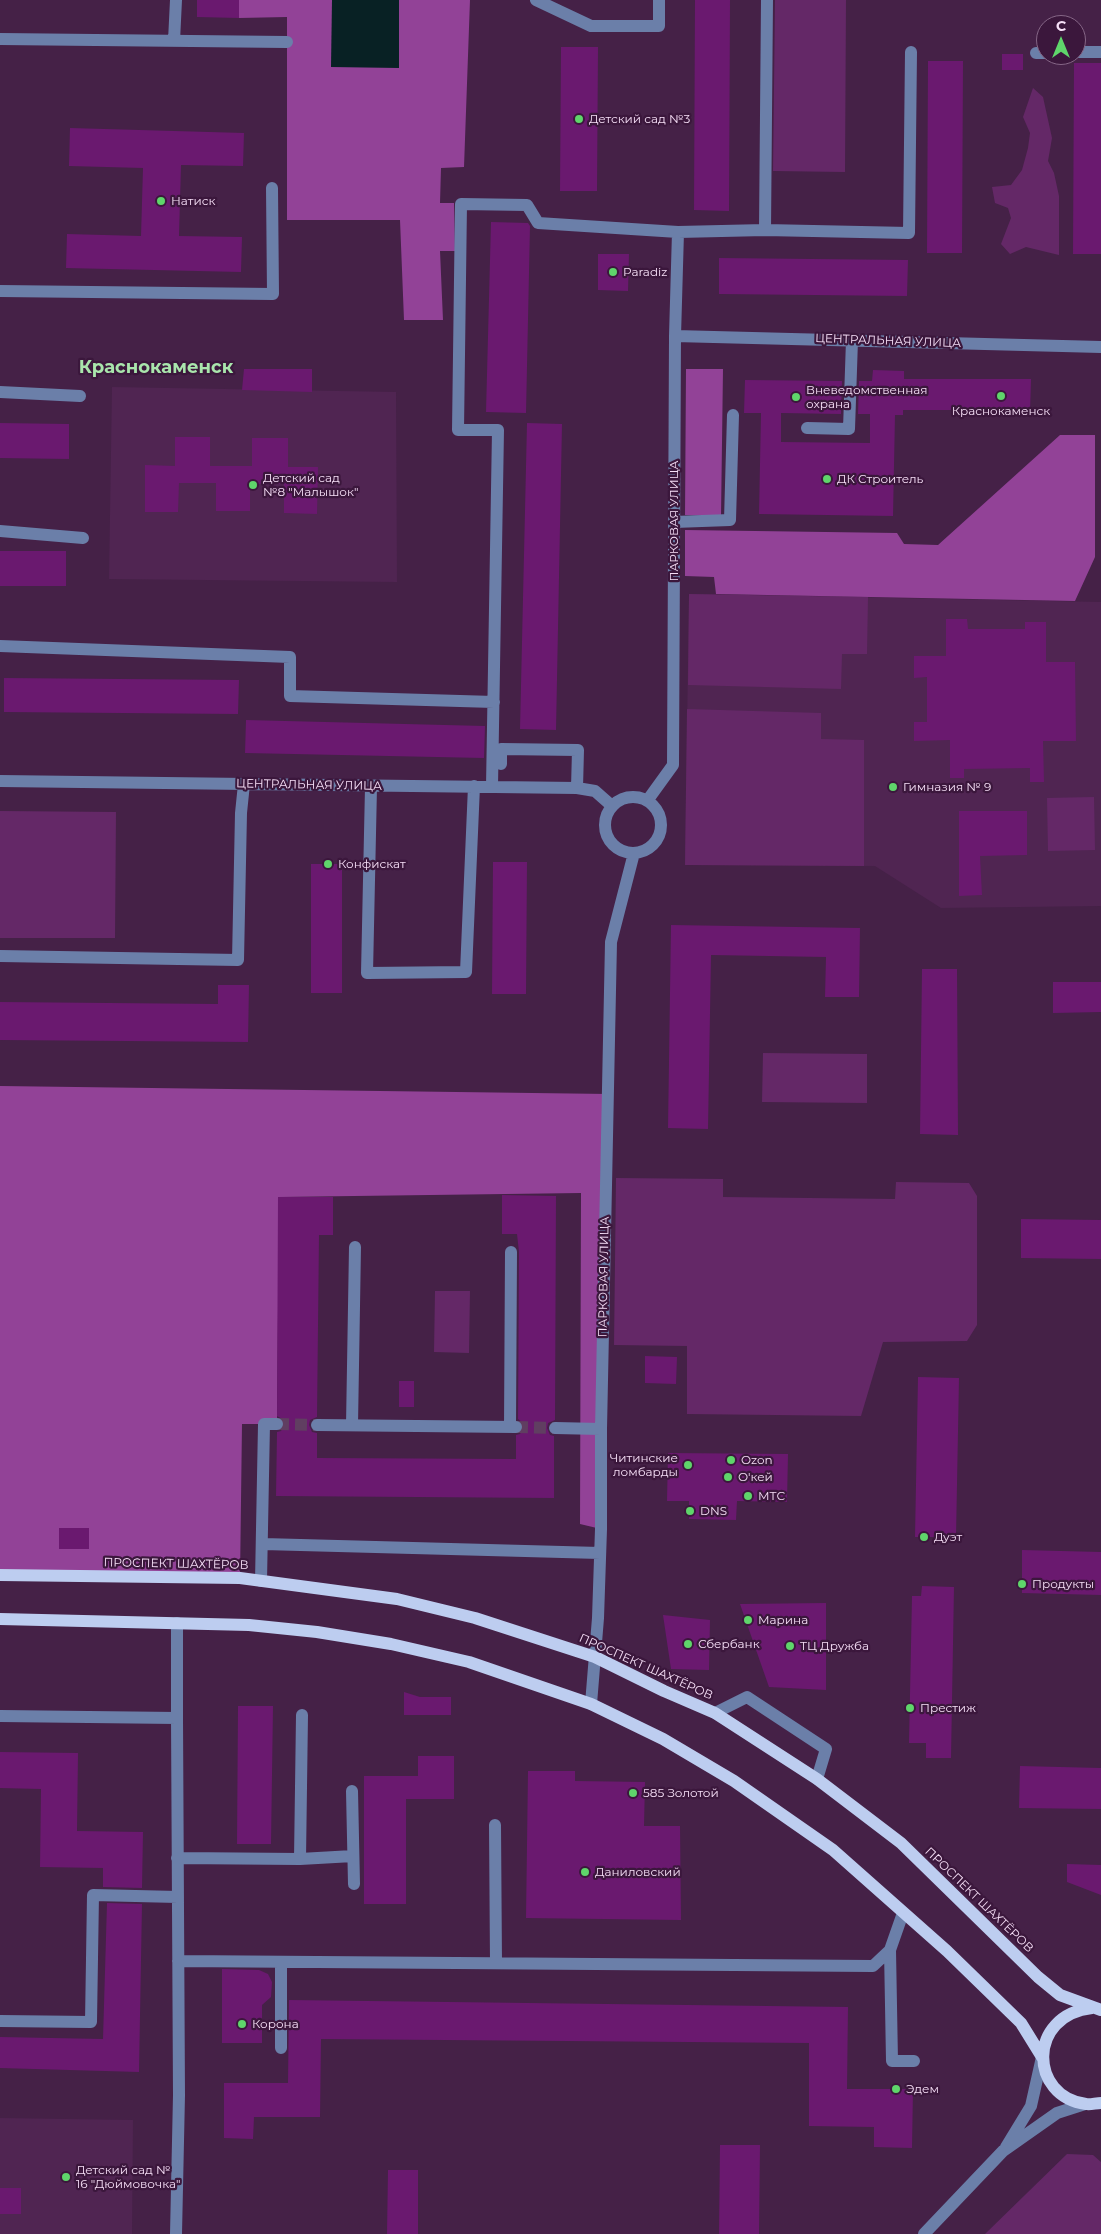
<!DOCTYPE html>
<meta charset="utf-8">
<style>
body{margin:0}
#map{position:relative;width:1101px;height:2234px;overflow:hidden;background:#452147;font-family:Montserrat,sans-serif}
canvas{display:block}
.north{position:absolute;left:1036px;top:15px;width:50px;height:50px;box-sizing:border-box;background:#3b173c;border:1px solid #866787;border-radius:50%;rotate:0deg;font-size:14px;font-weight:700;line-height:20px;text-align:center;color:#f6dff7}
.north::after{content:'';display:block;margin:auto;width:18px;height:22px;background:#5fd56b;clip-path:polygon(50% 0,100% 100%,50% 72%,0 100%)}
</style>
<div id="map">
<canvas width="1101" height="2234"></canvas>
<div class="north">С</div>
</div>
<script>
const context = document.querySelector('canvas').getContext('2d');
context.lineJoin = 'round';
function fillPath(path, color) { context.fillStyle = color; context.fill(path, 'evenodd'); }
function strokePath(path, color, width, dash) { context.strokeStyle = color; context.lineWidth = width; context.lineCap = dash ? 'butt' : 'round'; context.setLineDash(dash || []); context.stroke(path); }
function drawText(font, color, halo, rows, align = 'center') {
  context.font = font + ' Montserrat,sans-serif'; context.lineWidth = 4.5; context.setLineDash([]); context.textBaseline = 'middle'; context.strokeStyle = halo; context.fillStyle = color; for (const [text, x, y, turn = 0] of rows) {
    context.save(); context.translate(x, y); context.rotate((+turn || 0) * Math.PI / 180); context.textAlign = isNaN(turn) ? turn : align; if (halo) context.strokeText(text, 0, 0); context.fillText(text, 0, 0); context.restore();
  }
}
const built = new Path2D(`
 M 112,387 L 396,392 L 397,582 L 109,579 Z
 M 689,594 L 1101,602 L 1101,906 L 941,908 L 875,866 L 685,865 Z
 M 0,2118 L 133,2120 L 132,2234 L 0,2234 Z`);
const green = new Path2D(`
 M 775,0 L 846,0 L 845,172 L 773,171 Z
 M 1033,88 L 1043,97 L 1052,138 L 1048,161 L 1054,173 L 1059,196 L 1059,255 L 1026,247 L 1010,254 L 1001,244 L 1011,218 L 1008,208 L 995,203 L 992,187 L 1011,185 L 1022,170 L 1028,148 L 1030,133 L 1023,117 Z
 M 689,594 L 868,597 L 867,654 L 842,654 L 841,689 L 688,685 Z
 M 687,709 L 821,713 L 821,739 L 864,740 L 864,866 L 685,865 Z
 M 1094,797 L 1095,850 L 1048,851 L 1047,798 Z
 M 0,811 L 116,812 L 115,938 L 0,938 Z
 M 763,1053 L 867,1054 L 867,1103 L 762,1102 Z
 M 616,1178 L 723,1179 L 723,1197 L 895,1199 L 896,1182 L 969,1183 L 977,1196 L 977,1325 L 967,1341 L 883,1342 L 861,1416 L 687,1414 L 687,1346 L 614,1345 Z
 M 435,1291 L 470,1291 L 469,1353 L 434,1352 Z
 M 1067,2154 L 1093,2155 L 1101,2162 L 1101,2234 L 985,2234 Z`);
const forest = new Path2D(`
 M 239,0 L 470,0 L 464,167 L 441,168 L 440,203 L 454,203 L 455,251 L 440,251 L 443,320 L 404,320 L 400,220 L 287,220 L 287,17 L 239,18 Z
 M 686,369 L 723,369 L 721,516 L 685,515 Z
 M 1060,435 L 1095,435 L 1095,557 L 1075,601 L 716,594 L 714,577 L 685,576 L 685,530 L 897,533 L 904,544 L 938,545 Z
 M 0,1086 L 609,1094 L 601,1529 L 580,1524 L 581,1193 L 279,1197 L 277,1424 L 242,1424 L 240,1578 L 0,1576 Z`);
const water = new Path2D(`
 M 332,0 L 399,0 L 399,68 L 331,67 Z`);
const building = new Path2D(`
 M 197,0 L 239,0 L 239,18 L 197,17 Z
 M 695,0 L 730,0 L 729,211 L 694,210 Z
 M 561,47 L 598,47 L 597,191 L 560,191 Z
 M 1002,54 L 1023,54 L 1023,70 L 1002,70 Z
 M 928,61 L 963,61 L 962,253 L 927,253 Z
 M 1074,63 L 1101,63 L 1101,254 L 1073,254 Z
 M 70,128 L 244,133 L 243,166 L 181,165 L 179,236 L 242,237 L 241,272 L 66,268 L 67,234 L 141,236 L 143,168 L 69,166 Z
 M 491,222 L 528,223 L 530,226 L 526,413 L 486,412 Z
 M 598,254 L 629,254 L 628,291 L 598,290 Z
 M 719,258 L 908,260 L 907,296 L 719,294 Z
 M 244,369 L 312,369 L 312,392 L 242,390 Z
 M 873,370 L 904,371 L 904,379 L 1031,379 L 1030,413 L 970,412 L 970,410 L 903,410 L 903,415 L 895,415 L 893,516 L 759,514 L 761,413 L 744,413 L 745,380 L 842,381 L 841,414 L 781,413 L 781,442 L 870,443 L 870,414 L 858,414 L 859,381 L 872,381 Z
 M 0,423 L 69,424 L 69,459 L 0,458 Z
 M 527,423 L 562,424 L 556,730 L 520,729 Z
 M 175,437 L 210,437 L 210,466 L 252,466 L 252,438 L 288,438 L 288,467 L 318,467 L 317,514 L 284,513 L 284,484 L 250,484 L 250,511 L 216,511 L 216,483 L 179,483 L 178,512 L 145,512 L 145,465 L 175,466 Z
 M 0,551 L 66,551 L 66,586 L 0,586 Z
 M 946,619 L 967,619 L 968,629 L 1025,629 L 1025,622 L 1046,622 L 1046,662 L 1075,662 L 1076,741 L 1043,741 L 1044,782 L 1030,782 L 1030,768 L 964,769 L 964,778 L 950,778 L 950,740 L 914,741 L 914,722 L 927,722 L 927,677 L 914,678 L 914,656 L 946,656 Z
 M 4,678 L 239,680 L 238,714 L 4,712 Z
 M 246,720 L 485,726 L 484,758 L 245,753 Z
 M 959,811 L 1027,811 L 1027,855 L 980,856 L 982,895 L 959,896 Z
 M 493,862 L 527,862 L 526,994 L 492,994 Z
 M 311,864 L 342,864 L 342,993 L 311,993 Z
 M 671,925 L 860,928 L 859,997 L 825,997 L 826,957 L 711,955 L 708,1129 L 668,1128 Z
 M 922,969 L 957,969 L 958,1135 L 920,1134 Z
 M 1053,982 L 1101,982 L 1101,1012 L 1053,1013 Z
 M 218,985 L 249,985 L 248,1042 L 0,1040 L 0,1002 L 218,1004 Z
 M 502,1195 L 556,1196 L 555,1420 L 548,1423 L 547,1428 L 550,1435 L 554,1436 L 554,1498 L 276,1496 L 277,1432 L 281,1431 L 285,1424 L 284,1420 L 277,1416 L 278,1197 L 333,1197 L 333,1235 L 319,1235 L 317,1417 L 310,1420 L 309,1425 L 312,1432 L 317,1433 L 317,1458 L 516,1459 L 516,1435 L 520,1434 L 524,1428 L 523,1423 L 518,1419 L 519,1252 L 517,1234 L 502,1234 Z
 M 1021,1219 L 1101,1220 L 1101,1259 L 1021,1258 Z
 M 645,1356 L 677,1357 L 676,1384 L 645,1383 Z
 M 918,1377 L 959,1378 L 956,1537 L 915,1537 Z
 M 399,1381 L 414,1381 L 414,1407 L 399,1407 Z
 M 668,1453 L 788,1454 L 787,1502 L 737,1501 L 736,1520 L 689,1519 L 689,1501 L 667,1501 Z
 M 59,1528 L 89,1528 L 89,1549 L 59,1549 Z
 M 1022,1550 L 1101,1552 L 1101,1595 L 1022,1593 Z
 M 922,1586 L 954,1587 L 951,1758 L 926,1758 L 926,1743 L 909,1743 L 912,1596 L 921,1596 Z
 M 826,1603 L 826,1690 L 769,1687 L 740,1604 Z
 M 663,1615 L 710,1620 L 709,1670 L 671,1669 Z
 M 404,1692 L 420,1697 L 451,1697 L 451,1715 L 404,1715 Z
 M 238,1706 L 273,1706 L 271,1844 L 237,1844 Z
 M 0,1752 L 78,1753 L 77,1831 L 143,1832 L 142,1888 L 103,1887 L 103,1868 L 40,1867 L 41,1789 L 0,1788 Z
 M 418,1756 L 454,1756 L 454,1799 L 406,1799 L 406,1904 L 364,1904 L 364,1776 L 418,1776 Z
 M 1020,1766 L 1101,1768 L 1101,1809 L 1019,1808 Z
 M 528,1771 L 575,1771 L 575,1781 L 645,1782 L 644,1826 L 680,1826 L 681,1920 L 526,1918 Z
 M 1067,1864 L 1101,1865 L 1101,1895 L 1067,1882 Z
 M 107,1903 L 142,1904 L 139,2072 L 0,2068 L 0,2037 L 103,2039 Z
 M 222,1969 L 259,1970 L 268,1974 L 272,1982 L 271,1997 L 262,2005 L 262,2043 L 222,2043 Z
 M 289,2000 L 848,2007 L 847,2089 L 913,2089 L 912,2148 L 874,2147 L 874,2127 L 809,2126 L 809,2043 L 321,2039 L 320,2117 L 254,2117 L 253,2139 L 224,2138 L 224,2083 L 288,2083 Z
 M 720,2145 L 760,2145 L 759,2234 L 719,2234 Z
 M 388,2170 L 418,2170 L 418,2234 L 387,2234 Z
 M 0,2188 L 21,2188 L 21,2214 L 0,2214 Z`);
const minorTunnel = new Path2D(`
 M 277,1424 L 317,1425
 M 516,1427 L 555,1428`);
const minor = new Path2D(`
 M 536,0 L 591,26 L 659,26 L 659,0
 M 0,39 L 287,42
 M 174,41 L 176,0
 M 1076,52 L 1101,52
 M 1036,53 L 1046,53
 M 765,230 L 909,233 L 911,52
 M 0,291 L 273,294 L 272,188
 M 675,336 L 1101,347
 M 0,392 L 80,396
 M 807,428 L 849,429 L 852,340
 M 674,522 L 730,520 L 733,415
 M 0,531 L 83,538
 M 0,646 L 290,657 L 290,696 L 494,702
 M 501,764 L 501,749 L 578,750 L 577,788
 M 0,781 L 577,788 L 595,791 L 612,806
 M 492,786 L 498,430 L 458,430 L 461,204 L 527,205 L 538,223 L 678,232 L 765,230 L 767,0
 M 371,787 L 367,973 L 466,972 L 474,786
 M605 825a28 28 0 1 1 56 0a28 28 0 1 1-56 0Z
 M 647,801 L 673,765 L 675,336 L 678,232
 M 0,956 L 238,960 L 241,813 L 244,784
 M 317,1425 L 516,1427
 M 352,1425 L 355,1247
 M 510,1427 L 511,1252
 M 555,1428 L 601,1429
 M 263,1544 L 600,1553
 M 261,1581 L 264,1424 L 277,1424
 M 591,1704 L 598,1618 L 601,1529 L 601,1429 L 611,942 L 634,853
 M 715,1713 L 747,1697 L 826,1749 L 817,1779
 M 0,1716 L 177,1718 L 177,1623
 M 352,1791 L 354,1884
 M 495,1825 L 496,1963
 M 177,1858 L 300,1859 L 353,1856
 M 300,1859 L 302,1715
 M 890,1950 L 892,2061 L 914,2061
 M 178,1961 L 873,1966 L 890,1950 L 903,1913
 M 281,1962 L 281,2048
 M 0,2021 L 91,2022 L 93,1895 L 178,1897
 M 1006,2147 L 1031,2106 L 1042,2057
 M 176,2234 L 179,2095 L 177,1718
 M 924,2234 L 1003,2151 L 1057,2113 L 1085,2104`);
const major = new Path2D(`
 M 0,1575 L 240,1578 L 397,1599 L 475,1618 L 595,1657 L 664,1691 L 715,1713 L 817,1779 L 901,1843 L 1038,1977 L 1060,1995 L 1101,2010
 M 0,1619 L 249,1625 L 317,1632 L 391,1644 L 469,1662 L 591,1704 L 663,1739 L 734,1781 L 833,1850 L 947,1951 L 1021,2023 L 1042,2057
 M 1092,2008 C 1027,2015 1029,2097 1086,2104 C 1090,2105 1096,2103 1101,2103`);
const markers = [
 [579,119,5,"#5fd56b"],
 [161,201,5,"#5fd56b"],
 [613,272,5,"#5fd56b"],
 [1001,396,5,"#5fd56b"],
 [796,397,5,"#5fd56b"],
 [827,479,5,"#5fd56b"],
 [253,485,5,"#5fd56b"],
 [893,787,5,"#5fd56b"],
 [328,864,5,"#5fd56b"],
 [731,1460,5,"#5fd56b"],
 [688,1465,5,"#5fd56b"],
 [728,1477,5,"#5fd56b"],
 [748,1496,5,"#5fd56b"],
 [690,1511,5,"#5fd56b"],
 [924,1537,5,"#5fd56b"],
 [1022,1584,5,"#5fd56b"],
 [748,1620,5,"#5fd56b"],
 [688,1644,5,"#5fd56b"],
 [790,1646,5,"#5fd56b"],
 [910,1708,5,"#5fd56b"],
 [633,1793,5,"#5fd56b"],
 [585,1872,5,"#5fd56b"],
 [242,2024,5,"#5fd56b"],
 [896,2089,5,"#5fd56b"],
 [66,2177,5,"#5fd56b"]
];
const poiNames = [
 ["Детский сад №3",589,119],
 ["Натиск",171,201],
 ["Paradiz",623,272],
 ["Вневедомственная",806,390],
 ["охрана",806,404],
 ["Краснокаменск",1001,411,"center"],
 ["Детский сад",263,478],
 ["№8 \"Малышок\"",263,492],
 ["ДК Строитель",837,479],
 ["Гимназия № 9",903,787],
 ["Конфискат",338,864],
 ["Читинские",678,1458,"right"],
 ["ломбарды",678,1472,"right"],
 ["Ozon",741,1460],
 ["О'кей",738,1477],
 ["МТС",758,1496],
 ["DNS",700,1511],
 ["Дуэт",934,1537],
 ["Продукты",1032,1584],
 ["Марина",758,1620],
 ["Сбербанк",698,1644],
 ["ТЦ Дружба",800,1646],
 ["Престиж",920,1708],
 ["585 Золотой",643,1793],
 ["Даниловский",595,1872],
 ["Корона",252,2024],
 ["Эдем",906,2089],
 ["Детский сад №",76,2170],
 ["16 \"Дюймовочка\"",76,2184]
];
const streetNames = [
 ["ЦЕНТРАЛЬНАЯ УЛИЦА",888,341,2],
 ["ПАРКОВАЯ УЛИЦА",674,521,-90],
 ["ЦЕНТРАЛЬНАЯ УЛИЦА",309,785,1],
 ["ПАРКОВАЯ УЛИЦА",604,1277,-89],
 ["ПРОСПЕКТ ШАХТЁРОВ",176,1564,1],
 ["ПРОСПЕКТ ШАХТЁРОВ",646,1667,24],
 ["ПРОСПЕКТ ШАХТЁРОВ",979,1900,44]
];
const districtNames = [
 ["Краснокаменск",156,368]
];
fillPath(built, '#502552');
fillPath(green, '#642867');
fillPath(forest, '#924297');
fillPath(water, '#082124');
fillPath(building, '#6a196f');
strokePath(minorTunnel, '#603e61', 12, [12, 6]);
strokePath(minor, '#6b7fa9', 12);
strokePath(major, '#bdcdf0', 12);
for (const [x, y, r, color] of markers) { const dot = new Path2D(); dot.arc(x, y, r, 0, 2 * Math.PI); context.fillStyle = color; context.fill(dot); strokePath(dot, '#3b173c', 2); }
drawText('12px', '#f6dff7', '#3b173c', poiNames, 'left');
drawText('12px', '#f6dff7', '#3b173c', streetNames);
drawText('bold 18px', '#a9e5ac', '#3b173c', districtNames);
</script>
